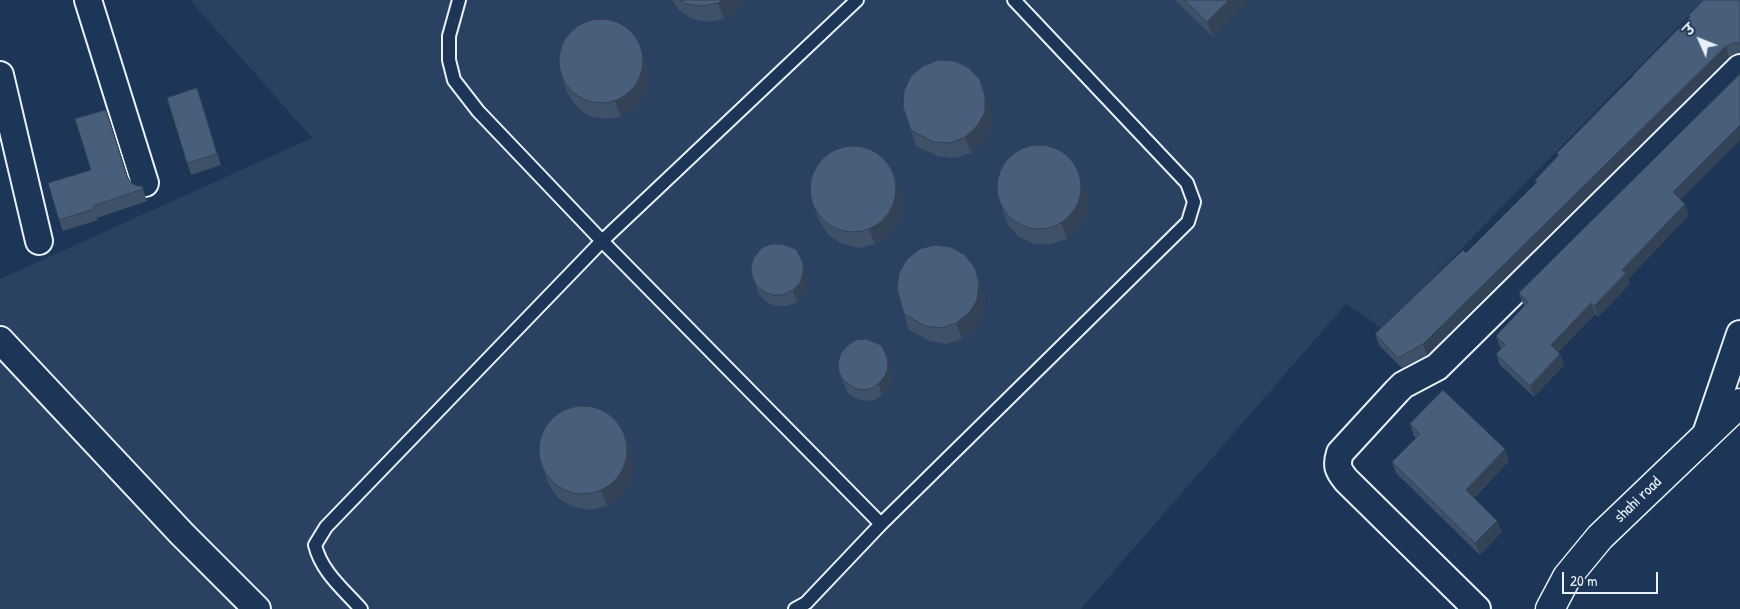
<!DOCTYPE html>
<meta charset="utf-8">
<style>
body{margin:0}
#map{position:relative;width:1740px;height:609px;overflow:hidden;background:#1d3557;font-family:"Patrick Hand","Playpen Sans Deva",sans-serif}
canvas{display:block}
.north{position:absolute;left:1675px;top:15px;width:50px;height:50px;-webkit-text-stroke:4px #1d3557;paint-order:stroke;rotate:314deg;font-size:14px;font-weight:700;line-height:20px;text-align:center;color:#e8f1f8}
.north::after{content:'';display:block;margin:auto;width:18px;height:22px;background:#e8f1f8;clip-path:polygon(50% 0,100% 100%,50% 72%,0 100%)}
.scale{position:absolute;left:1562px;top:572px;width:96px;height:22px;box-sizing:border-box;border:2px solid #e8f1f8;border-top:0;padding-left:6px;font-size:15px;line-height:18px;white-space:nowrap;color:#e8f1f8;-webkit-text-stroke:4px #1d3557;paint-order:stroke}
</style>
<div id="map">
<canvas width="1740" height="609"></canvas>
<div class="north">उ</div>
<div class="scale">20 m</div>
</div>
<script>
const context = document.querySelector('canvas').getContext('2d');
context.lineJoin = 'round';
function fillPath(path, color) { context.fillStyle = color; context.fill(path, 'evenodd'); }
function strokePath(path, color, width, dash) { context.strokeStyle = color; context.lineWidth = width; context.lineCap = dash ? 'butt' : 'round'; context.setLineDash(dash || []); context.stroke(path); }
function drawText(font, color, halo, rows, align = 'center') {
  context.font = font + ' "Patrick Hand",sans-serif'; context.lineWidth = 4; context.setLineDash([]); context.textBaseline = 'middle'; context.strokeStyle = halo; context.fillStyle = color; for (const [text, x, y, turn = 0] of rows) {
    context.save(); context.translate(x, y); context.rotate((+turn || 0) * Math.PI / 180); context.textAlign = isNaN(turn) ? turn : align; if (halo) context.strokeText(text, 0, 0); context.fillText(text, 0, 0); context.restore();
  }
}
const built = new Path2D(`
 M 190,0 L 1704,0 L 1383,329 L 1346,304 L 1081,609 L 0,609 L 0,279 L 312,138 Z`);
const service = new Path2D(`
 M 459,0 L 449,36 L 449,60 L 454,80 L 478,111 L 602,241 L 881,524
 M 361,609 C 343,589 321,571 315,545 L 326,527 L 602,241 L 857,0
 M 795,609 L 806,603 L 881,524 L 1188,222 L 1194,202 L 1187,183 L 1014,0`);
const minor = new Path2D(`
 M 88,0 L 145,183
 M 0,75 L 39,241
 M 0,340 L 182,534 L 257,609
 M 1705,437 L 1740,334
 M 1477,609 L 1346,480 C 1338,470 1336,466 1340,453 L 1397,391 L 1403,385 L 1437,367 L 1740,68`);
const tertiary = new Path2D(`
 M 1550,609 L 1567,577 L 1600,537 L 1740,403`);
const wall = new Path2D(`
 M 672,0 L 743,0 L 737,10 L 724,19 L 708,22 L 692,19 L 679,10 Z
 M 1175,0 L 1250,0 L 1213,37 Z
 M 1740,0 L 1740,53 L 1737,53 L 1729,57 L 1427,355 L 1402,368 L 1379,345 L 1375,334 L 1466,253 L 1536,183 L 1535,180 L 1558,156 L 1557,153 L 1634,76 L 1633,75 L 1690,18 L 1689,15 Z
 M 646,62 L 649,78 L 645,94 L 635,108 L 621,117 L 605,119 L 589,116 L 576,106 L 567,92 L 561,76 Z
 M 201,100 L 221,165 L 191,175 L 187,163 Z
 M 991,111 L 990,127 L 983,142 L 971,153 L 955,158 L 939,157 L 916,146 L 911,130 Z
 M 110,121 L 128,178 L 131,183 L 137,186 L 142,186 L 147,201 L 97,218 L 98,220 L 63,231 L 59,220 L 91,170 Z
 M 899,188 L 902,205 L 899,221 L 889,235 L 875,244 L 859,248 L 842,244 L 828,235 L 819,220 L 813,205 Z
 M 1087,195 L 1086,212 L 1079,228 L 1067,239 L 1051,244 L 1034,244 L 1019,237 L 1008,225 L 1002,209 Z
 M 1681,199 L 1689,215 L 1628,279 L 1630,284 L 1598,317 L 1595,314 L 1558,352 L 1560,354 L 1564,365 L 1534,397 L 1500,365 L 1496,354 L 1501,348 L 1500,347 L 1496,336 L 1525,306 L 1523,304 L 1519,293 Z
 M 975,268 L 985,299 L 983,315 L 975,329 L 962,339 L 946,344 L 930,341 L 909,330 L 904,314 Z
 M 807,274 L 807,285 L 804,294 L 797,302 L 787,306 L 777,306 L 768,303 L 760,296 L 752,276 Z
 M 887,357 L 891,369 L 892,378 L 889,388 L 882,395 L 874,400 L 864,401 L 855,398 L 847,392 L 839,372 Z
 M 1410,424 L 1505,449 L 1509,461 L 1474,498 L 1497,521 L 1502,532 L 1480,555 L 1396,473 L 1392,462 L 1416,438 L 1414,436 Z
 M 624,432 L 630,448 L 634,465 L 630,482 L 621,496 L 607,506 L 590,510 L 573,507 L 558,498 L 548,483 L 543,468 Z`);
const shadedWall = new Path2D(`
 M 723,0 L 743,0 L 737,10 L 724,19 L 718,3 Z
 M 1229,0 L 1250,0 L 1213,37 L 1207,22 Z
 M 640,46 L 646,62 L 649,78 L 645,94 L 635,108 L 621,117 L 615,101 Z
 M 1726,46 L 1729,57 L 1427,355 L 1423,344 Z
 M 980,80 L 991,111 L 990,127 L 983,142 L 971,153 L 965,137 Z
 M 197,88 L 201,100 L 221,165 L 217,154 Z
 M 106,110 L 110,121 L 131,187 L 127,176 Z
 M 1740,125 L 1740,140 L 1677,203 L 1673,192 Z
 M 894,172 L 899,188 L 902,205 L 899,221 L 889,235 L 875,244 L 869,229 Z
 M 1081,180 L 1087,195 L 1086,212 L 1079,228 L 1067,239 L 1061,223 Z
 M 1685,204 L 1689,215 L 1628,279 L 1630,284 L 1598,317 L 1594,306 L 1622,270 Z
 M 803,263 L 807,274 L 807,285 L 804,294 L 797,302 L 793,290 Z
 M 975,268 L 985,299 L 983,315 L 975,329 L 962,339 L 956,323 Z
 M 1591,303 L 1595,314 L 1555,356 L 1551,345 Z
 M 1560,354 L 1564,365 L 1534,397 L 1530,386 Z
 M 887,357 L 891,369 L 892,378 L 889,388 L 882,395 L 878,384 Z
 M 624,432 L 630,448 L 634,465 L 630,482 L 621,496 L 607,506 L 601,491 Z
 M 1505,449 L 1509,461 L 1470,501 L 1466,490 Z
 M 1497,521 L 1502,532 L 1480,555 L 1475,543 Z`);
const building = new Path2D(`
 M 681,0 L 723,0 L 718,3 L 702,6 L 686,4 Z
 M 1185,0 L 1229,0 L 1207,22 Z
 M 1704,0 L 1740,0 L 1740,43 L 1733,43 L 1726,46 L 1423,344 L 1398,358 L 1375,334 L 1463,250 L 1466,253 L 1537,182 L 1535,180 L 1559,155 L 1557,153 L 1634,75 L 1633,75 L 1690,17 L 1689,15 Z
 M559 61a42 42 0 1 1 84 0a42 42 0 1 1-84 0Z
 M 939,60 L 955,61 L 969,68 L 980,80 L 985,96 L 985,112 L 977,126 L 965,137 L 950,143 L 933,142 L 911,130 L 903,107 L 904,91 L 911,76 L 923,66 Z
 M 1740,74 L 1740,125 L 1673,192 L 1685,204 L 1622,270 L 1626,273 L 1594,306 L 1591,303 L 1551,345 L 1560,354 L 1530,386 L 1496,354 L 1505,345 L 1496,336 L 1528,302 L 1519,293 Z
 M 197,88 L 217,154 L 187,163 L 167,98 Z
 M 106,110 L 127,176 L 131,183 L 137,186 L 142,186 L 143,189 L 93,206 L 94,209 L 59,220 L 48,183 L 91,170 L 75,119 Z
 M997 187a42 42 0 1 1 84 0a42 42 0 1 1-84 0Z
 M810 189a43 43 0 1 1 86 0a43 43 0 1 1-86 0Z
 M 771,244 L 781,244 L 796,249 L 803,263 L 803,273 L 800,283 L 793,290 L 783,295 L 773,295 L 764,292 L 756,285 L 752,276 L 751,265 L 755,256 L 762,248 Z
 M 935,245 L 951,247 L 965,255 L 975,268 L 979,283 L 977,300 L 969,313 L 956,323 L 941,328 L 925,326 L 904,314 L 897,289 L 899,273 L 907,259 L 920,249 Z
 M 866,339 L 881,345 L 887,357 L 888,367 L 885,376 L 878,384 L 870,389 L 860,390 L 851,386 L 843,380 L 839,372 L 838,362 L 841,353 L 848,345 L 856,340 Z
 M 1443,390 L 1505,449 L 1466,490 L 1497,521 L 1475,543 L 1392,462 L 1420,434 L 1410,424 Z
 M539 450a44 44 0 1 1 88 0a44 44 0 1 1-88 0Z`);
const streetNames = [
 ["shahi road",1638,500,-44]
];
fillPath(built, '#2a4162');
strokePath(service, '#e8f1f8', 16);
strokePath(minor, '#e8f1f8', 30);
strokePath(tertiary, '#e8f1f8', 31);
strokePath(service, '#1d3557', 12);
strokePath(minor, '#1d3557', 26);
strokePath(tertiary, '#1d3557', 28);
fillPath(wall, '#3f5169');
fillPath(shadedWall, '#334255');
fillPath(building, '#495e7a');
strokePath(building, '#334255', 1);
drawText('16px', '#e8f1f8', '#1d3557', streetNames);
</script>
